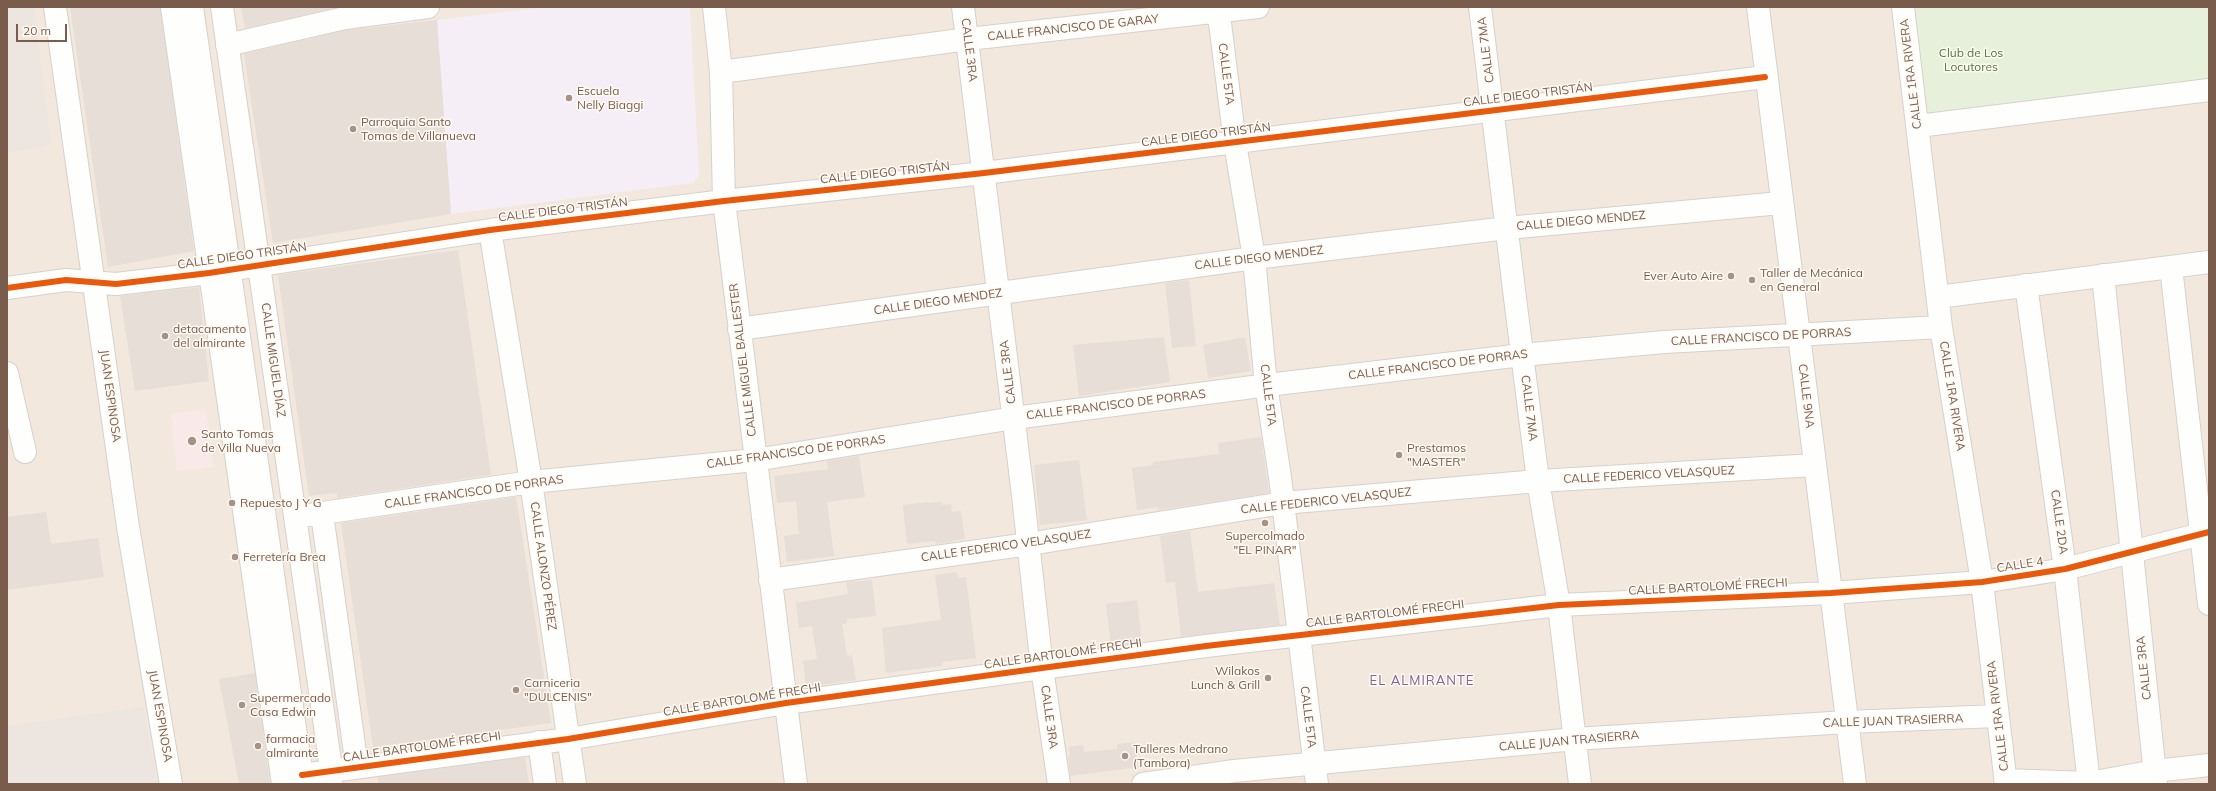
<!DOCTYPE html>
<meta charset="utf-8">
<style>
body{margin:0}
#map{position:relative;width:2216px;height:791px;overflow:hidden;background:#f9f5f0;font-family:Mulish,sans-serif}
canvas{display:block}
.frame{position:absolute;inset:0;border:8px solid #7a5c4d;pointer-events:none}
.scale{position:absolute;left:16px;top:24px;width:51px;height:18px;box-sizing:border-box;border:2px solid #7a5c4d;border-top:0;padding-left:5px;font-size:12px;line-height:14px;white-space:nowrap;color:#7a5c4d;-webkit-text-stroke:3px #fffaf3;paint-order:stroke}
</style>
<div id="map">
<canvas width="2216" height="791"></canvas>
<div class="frame"></div>
<div class="scale">20 m</div>
</div>
<script>
const context = document.querySelector('canvas').getContext('2d');
context.lineJoin = 'round';
function fillPath(path, color) { context.fillStyle = color; context.fill(path, 'evenodd'); }
function strokePath(path, color, width, dash) { context.strokeStyle = color; context.lineWidth = width; context.lineCap = dash ? 'butt' : 'round'; context.setLineDash(dash || []); context.stroke(path); }
function drawText(font, color, halo, rows, align = 'center') {
  context.font = font + ' Mulish,sans-serif'; context.lineWidth = 3; context.setLineDash([]); context.textBaseline = 'middle'; context.strokeStyle = halo; context.fillStyle = color; for (const [text, x, y, turn = 0] of rows) {
    context.save(); context.translate(x, y); context.rotate((+turn || 0) * Math.PI / 180); context.textAlign = isNaN(turn) ? turn : align; if (halo) context.strokeText(text, 0, 0); context.fillText(text, 0, 0); context.restore();
  }
}
const residential = new Path2D(`
 M 7,7 L 2209,7 L 2209,784 L 7,784 Z`);
const industrial = new Path2D(`
 M 7,7 L 34,7 L 51,145 L 7,153 Z
 M 143,707 L 158,784 L 7,784 L 7,726 Z`);
const education = new Path2D(`
 M 546,7 L 690,7 L 699,176 L 693,183 L 451,214 L 437,20 Z`);
const medical = new Path2D(`
 M 206,409 L 214,467 L 177,471 L 171,414 Z`);
const green = new Path2D(`
 M 1911,7 L 2209,7 L 2209,82 L 1925,118 Z`);
const building = new Path2D(`
 M 70,7 L 160,7 L 194,251 L 108,267 Z
 M 241,7 L 337,7 L 245,28 Z
 M 437,20 L 451,214 L 273,243 L 244,54 L 347,30 Z
 M 458,250 L 491,475 L 337,498 L 337,493 L 309,496 L 278,275 Z
 M 1189,280 L 1196,346 L 1172,348 L 1165,283 Z
 M 199,287 L 209,381 L 135,391 L 120,296 Z
 M 1164,337 L 1170,382 L 1079,396 L 1073,345 Z
 M 1245,337 L 1251,371 L 1208,378 L 1203,345 Z
 M 1261,437 L 1269,493 L 1159,510 L 1158,507 L 1137,510 L 1132,468 L 1153,465 L 1153,462 L 1219,454 L 1218,443 Z
 M 859,456 L 865,497 L 827,502 L 834,556 L 787,562 L 784,536 L 799,534 L 796,501 L 777,503 L 774,476 L 828,469 L 827,461 Z
 M 1079,460 L 1087,520 L 1040,525 L 1034,465 Z
 M 516,497 L 551,723 L 373,747 L 341,523 Z
 M 928,502 L 928,503 L 941,502 L 942,505 L 951,504 L 952,512 L 961,511 L 965,539 L 936,544 L 935,541 L 907,544 L 903,505 Z
 M 46,512 L 51,544 L 98,538 L 104,577 L 7,590 L 7,517 Z
 M 1190,531 L 1198,592 L 1274,583 L 1280,625 L 1181,637 L 1175,582 L 1166,583 L 1160,536 Z
 M 956,572 L 958,578 L 966,577 L 976,658 L 942,662 L 942,666 L 886,673 L 882,628 L 941,620 L 935,575 Z
 M 872,580 L 876,616 L 847,619 L 847,623 L 842,624 L 847,656 L 852,655 L 856,680 L 806,687 L 803,661 L 817,659 L 812,626 L 799,628 L 796,603 L 848,594 L 846,582 Z
 M 1137,600 L 1142,642 L 1111,646 L 1106,604 Z
 M 255,673 L 270,784 L 239,784 L 219,679 Z
 M 1135,742 L 1138,767 L 1070,776 L 1068,756 L 1070,756 L 1069,747 L 1083,745 L 1084,752 L 1117,749 L 1117,744 Z
 M 525,757 L 529,784 L 378,784 L 378,777 Z`);
const minor = new Path2D(`
 M 55,7 L 128,527 L 171,784
 M 172,7 L 283,784
 M 192,7 L 303,784
 M 222,7 L 330,761 L 329,771 L 331,784
 M 714,7 L 721,72 L 724,201 L 796,784
 M 963,7 L 1022,487 L 1042,668 L 1059,784
 M 1218,7 L 1235,143 L 1254,258 L 1266,385 L 1280,477 L 1317,784
 M 1480,7 L 1514,290 L 1538,481 L 1559,605 L 1580,784
 M 1758,7 L 1855,784
 M 1903,7 L 1941,327 L 1982,582 L 2006,784
 M 227,45 L 345,18 L 428,7
 M 721,72 L 968,39 L 1258,7
 M 1918,126 L 2209,90
 M 490,230 L 531,482 L 575,784
 M 2171,267 L 2209,604
 M 2103,275 L 2156,784
 M 2026,285 L 2065,569 L 2089,784
 M 7,288 L 66,280 L 116,284 L 209,273 L 490,230 L 724,201 L 984,173 L 1765,77
 M 1938,297 L 2209,262
 M 739,329 L 1254,258 L 1507,228 L 1781,203
 M 7,373 L 25,452
 M 322,514 L 357,767
 M 296,517 L 531,482 L 755,460 L 1014,418 L 1276,384 L 1522,355 L 1664,342 L 1941,327
 M 770,580 L 1029,544 L 1283,503 L 1538,481 L 1815,465
 M 539,742 L 545,784
 M 302,775 L 568,739 L 786,703 L 1042,668 L 1206,646 L 1559,605 L 1831,593 L 1982,582 L 2065,569 L 2209,532
 M 2005,780 L 2089,783 L 2155,771 L 2209,765
 M 1143,784 L 1234,771 L 1575,739 L 1847,722 L 1998,716`);
const cycleway = new Path2D(`
 M 7,288 L 66,280 L 116,284 L 209,273 L 490,230 L 724,201 L 984,173 L 1765,77
 M 302,775 L 568,739 L 786,703 L 1042,668 L 1206,646 L 1559,605 L 1831,593 L 1982,582 L 2065,569 L 2209,532`);
const markers = [
 [569,98,4,"#a69286"],
 [353,129,4,"#a69286"],
 [1731,276,4,"#a69286"],
 [1752,280,4,"#a69286"],
 [165,336,4,"#a69286"],
 [192,441,5,"#a69286"],
 [1399,455,4,"#a69286"],
 [232,503,4,"#a69286"],
 [1265,523,4,"#a69286"],
 [235,557,4,"#a69286"],
 [1268,678,4,"#a69286"],
 [516,690,4,"#a69286"],
 [242,705,4,"#a69286"],
 [258,746,4,"#a69286"],
 [1125,756,4,"#a69286"]
];
const streetNames = [
 ["CALLE FRANCISCO DE GARAY",1073,28,-6],
 ["CALLE 3RA",969,50,83],
 ["CALLE 7MA",1486,50,-97],
 ["CALLE 5TA",1226,74,83],
 ["CALLE 1RA RIVERA",1911,74,-97],
 ["CALLE DIEGO TRISTÁN",1528,95,-7],
 ["CALLE DIEGO TRISTÁN",1206,135,-7],
 ["CALLE DIEGO TRISTÁN",885,173,-6],
 ["CALLE DIEGO TRISTÁN",563,210,-7],
 ["CALLE DIEGO MENDEZ",1581,221,-5],
 ["CALLE DIEGO TRISTÁN",242,256,-8],
 ["CALLE DIEGO MENDEZ",1259,258,-7],
 ["CALLE DIEGO MENDEZ",938,302,-8],
 ["CALLE FRANCISCO DE PORRAS",1761,337,-3],
 ["CALLE MIGUEL DÍAZ",273,360,82],
 ["CALLE MIGUEL BALLESTER",743,360,-97],
 ["CALLE FRANCISCO DE PORRAS",1438,365,-7],
 ["CALLE 3RA",1008,372,-97],
 ["CALLE 5TA",1268,395,83],
 ["JUAN ESPINOSA",110,396,82],
 ["CALLE 9NA",1806,396,83],
 ["CALLE 1RA RIVERA",1952,396,81],
 ["CALLE FRANCISCO DE PORRAS",1116,405,-7],
 ["CALLE 7MA",1529,408,83],
 ["CALLE FRANCISCO DE PORRAS",796,452,-8],
 ["CALLE FEDERICO VELASQUEZ",1649,475,-3],
 ["CALLE FRANCISCO DE PORRAS",474,492,-8],
 ["CALLE FEDERICO VELASQUEZ",1326,501,-6],
 ["CALLE 2DA",2059,522,82],
 ["CALLE FEDERICO VELASQUEZ",1006,546,-8],
 ["CALLE 4",2020,565,-9],
 ["CALLE ALONZO PÉREZ",543,566,82],
 ["CALLE BARTOLOMÉ FRECHI",1708,587,-3],
 ["CALLE BARTOLOMÉ FRECHI",1385,614,-7],
 ["CALLE BARTOLOMÉ FRECHI",1063,654,-8],
 ["CALLE 3RA",2144,668,-96],
 ["CALLE BARTOLOMÉ FRECHI",742,700,-9],
 ["JUAN ESPINOSA",160,716,80],
 ["CALLE 1RA RIVERA",1998,716,-97],
 ["CALLE 3RA",1049,717,82],
 ["CALLE 5TA",1308,717,83],
 ["CALLE JUAN TRASIERRA",1893,721,-2],
 ["CALLE JUAN TRASIERRA",1569,741,-5],
 ["CALLE BARTOLOMÉ FRECHI",422,747,-8]
];
const parkNames = [
 ["Club de Los",1971,53],
 ["Locutores",1971,67]
];
const poiNames = [
 ["Escuela",577,91],
 ["Nelly Biaggi",577,105],
 ["Parroquia Santo",361,122],
 ["Tomas de Villanueva",361,136],
 ["Taller de Mecánica",1760,273],
 ["en General",1760,287],
 ["Ever Auto Aire",1723,276,"right"],
 ["detacamento",173,329],
 ["del almirante",173,343],
 ["Santo Tomas",201,434],
 ["de Villa Nueva",201,448],
 ["Prestamos",1407,448],
 ["\"MASTER\"",1407,462],
 ["Repuesto J Y G",240,503],
 ["Supercolmado",1265,536,"center"],
 ["\"EL PINAR\"",1265,550,"center"],
 ["Ferretería Brea",243,557],
 ["Wilakos",1260,671,"right"],
 ["Lunch & Grill",1260,685,"right"],
 ["Carniceria",524,683],
 ["\"DULCENIS\"",524,697],
 ["Supermercado",250,698],
 ["Casa Edwin",250,712],
 ["farmacia",266,739],
 ["almirante",266,753],
 ["Talleres Medrano",1133,749],
 ["(Tambora)",1133,763]
];
const neighbourhoodNames = [
 ["EL ALMIRANTE",1422,681]
];
fillPath(residential, '#f2e8de');
fillPath(industrial, '#ede5e0');
fillPath(education, '#f6eef6');
fillPath(medical, '#fae9e9');
fillPath(green, '#e7f0db');
fillPath(building, '#e6ded7');
strokePath(minor, '#d7d1cb', 24);
strokePath(minor, '#fefefd', 22);
strokePath(cycleway, '#e8590c', 6);
for (const [x, y, r, color] of markers) { const dot = new Path2D(); dot.arc(x, y, r, 0, 2 * Math.PI); context.fillStyle = color; context.fill(dot); strokePath(dot, '#fffaf3', 1.5); }
drawText('12px', '#7a5c4d', '#fffaf3', streetNames);
drawText('12px', '#537a41', '#fffaf3', parkNames);
drawText('12px', '#7a5c4d', '#fffaf3', poiNames, 'left');
context.letterSpacing = '1px';
drawText('13px', '#846695', '#fffaf3', neighbourhoodNames);
context.letterSpacing = '0px';
</script>
